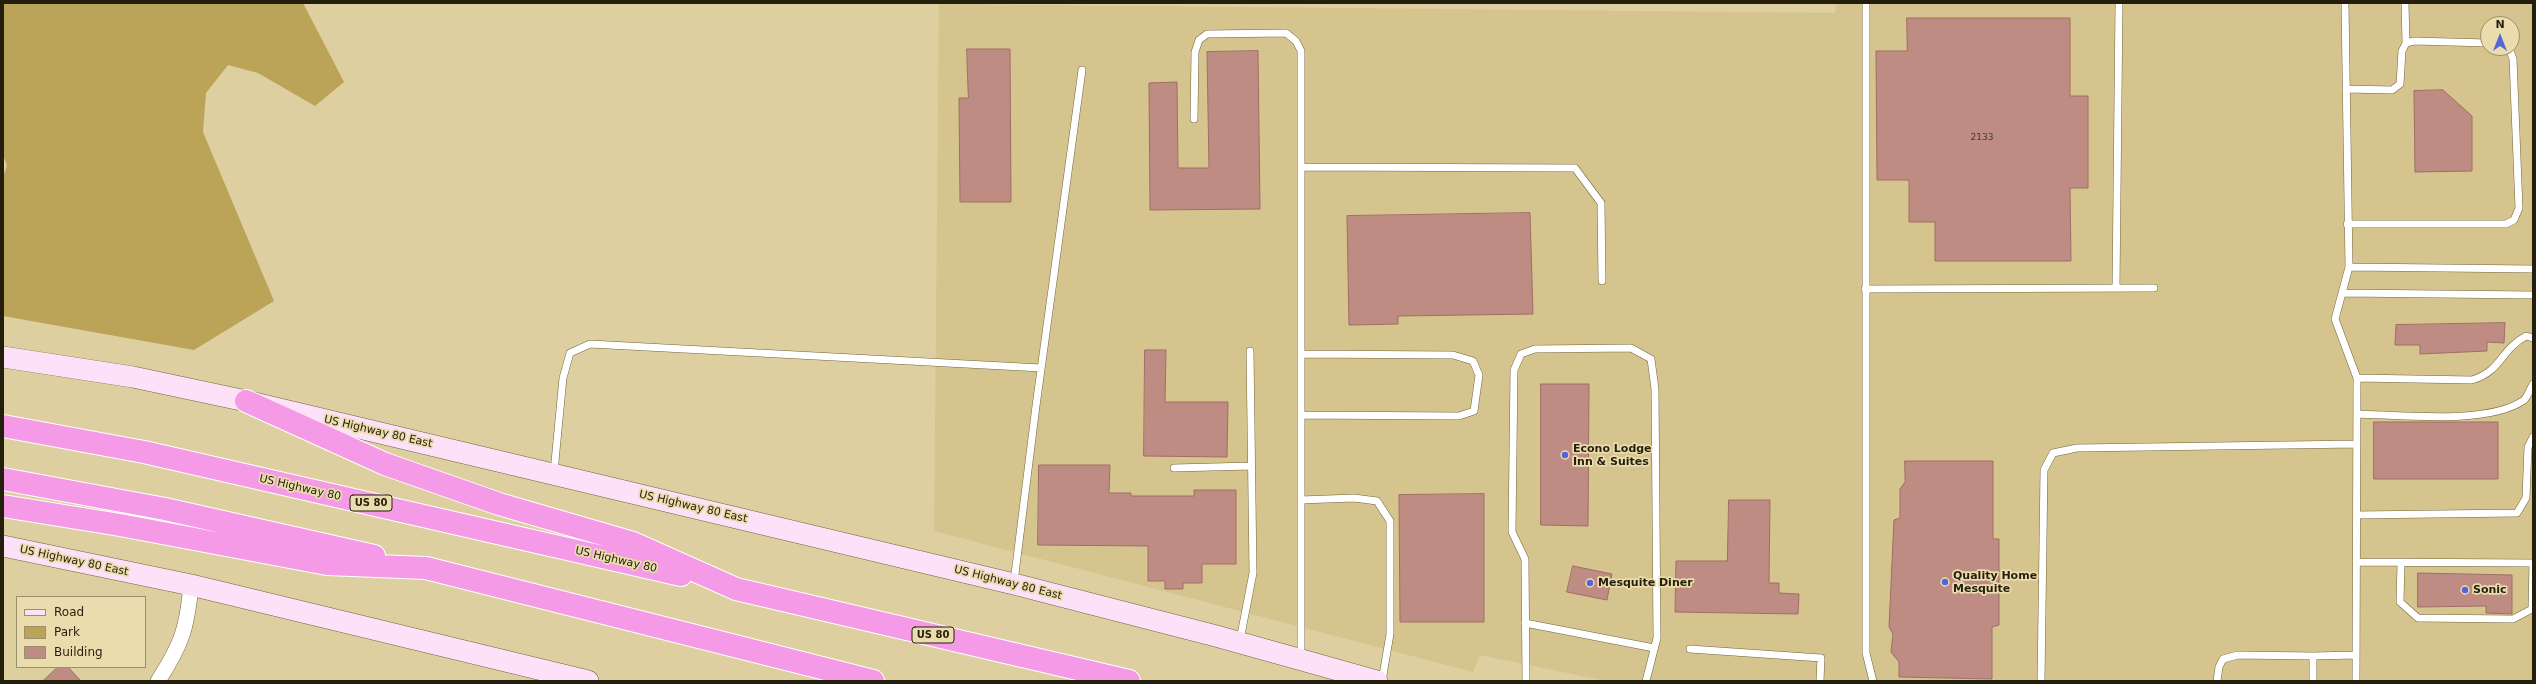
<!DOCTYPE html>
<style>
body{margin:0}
#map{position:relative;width:2536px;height:684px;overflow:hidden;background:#ddcfa0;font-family:"DejaVu Sans",sans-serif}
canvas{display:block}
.frame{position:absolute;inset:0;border:4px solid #241f0d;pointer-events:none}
.legend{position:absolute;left:16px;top:596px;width:130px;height:72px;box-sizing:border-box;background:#ebdcad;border:1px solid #9b906d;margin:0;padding:5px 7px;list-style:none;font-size:12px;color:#241f0d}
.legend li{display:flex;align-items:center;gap:8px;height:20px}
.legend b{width:20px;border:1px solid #9b906d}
.north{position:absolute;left:2480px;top:16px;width:40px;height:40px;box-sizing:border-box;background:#ebdcad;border:1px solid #9b906d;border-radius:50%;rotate:0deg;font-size:11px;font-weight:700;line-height:16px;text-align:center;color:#241f0d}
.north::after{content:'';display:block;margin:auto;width:14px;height:18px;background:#5365db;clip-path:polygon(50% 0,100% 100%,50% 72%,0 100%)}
</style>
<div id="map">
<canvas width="2536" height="684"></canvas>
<div class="frame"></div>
<ul class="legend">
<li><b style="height:5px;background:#fce1f8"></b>Road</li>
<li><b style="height:11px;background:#bba357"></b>Park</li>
<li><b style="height:11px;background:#be8c82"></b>Building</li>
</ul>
<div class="north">N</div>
</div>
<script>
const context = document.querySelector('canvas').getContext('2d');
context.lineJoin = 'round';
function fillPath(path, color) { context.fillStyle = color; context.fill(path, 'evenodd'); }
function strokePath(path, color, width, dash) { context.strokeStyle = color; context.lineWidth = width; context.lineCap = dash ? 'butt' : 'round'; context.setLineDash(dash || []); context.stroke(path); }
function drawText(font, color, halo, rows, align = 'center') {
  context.font = font + ' "DejaVu Sans",sans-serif'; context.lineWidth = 3.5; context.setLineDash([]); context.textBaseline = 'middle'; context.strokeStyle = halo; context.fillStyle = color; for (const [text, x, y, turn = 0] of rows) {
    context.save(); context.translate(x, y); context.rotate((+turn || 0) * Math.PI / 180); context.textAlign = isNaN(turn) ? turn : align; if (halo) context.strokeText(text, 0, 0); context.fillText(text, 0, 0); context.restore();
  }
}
const built = new Path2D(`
 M 1836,3 L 2533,3 L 2533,681 L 1606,681 L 1480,655 L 1473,672 L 934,531 L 939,4 L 1835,13 ZM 2488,24 L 2512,24 L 2512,48 L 2488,48 Z`);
const green = new Path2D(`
 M 3,3 L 303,3 L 344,82 L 315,106 L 258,73 L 228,65 L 206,93 L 203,132 L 274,301 L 194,350 L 3,316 L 3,177 L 7,166 L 3,154 Z`);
const building = new Path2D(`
 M 1907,18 L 2070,18 L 2070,96 L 2088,96 L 2088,188 L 2070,188 L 2071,261 L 1935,261 L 1935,222 L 1909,222 L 1909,180 L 1877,180 L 1876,51 L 1907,51 Z
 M 967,49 L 1010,49 L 1011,202 L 960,202 L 959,98 L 968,98 Z
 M 1258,51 L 1260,209 L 1150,210 L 1149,83 L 1177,82 L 1178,168 L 1209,168 L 1207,52 Z
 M 2443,90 L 2472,116 L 2472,171 L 2415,172 L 2414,91 Z
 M 1530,213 L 1533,314 L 1398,316 L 1398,324 L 1349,325 L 1347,216 Z
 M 2505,323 L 2504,343 L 2487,342 L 2487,351 L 2420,354 L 2420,345 L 2395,345 L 2396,325 Z
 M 1145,350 L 1166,350 L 1165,402 L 1228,402 L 1227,457 L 1144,456 Z
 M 1541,384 L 1589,384 L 1588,526 L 1541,525 Z
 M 2374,422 L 2498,422 L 2498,479 L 2374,479 Z
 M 1905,461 L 1993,461 L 1993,539 L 1999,539 L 1999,625 L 1992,627 L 1992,679 L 1899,677 L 1899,662 L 1891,652 L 1893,634 L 1889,627 L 1894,520 L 1900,518 L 1900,489 L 1905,482 Z
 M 1039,465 L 1110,465 L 1109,493 L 1131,493 L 1131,496 L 1194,496 L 1194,490 L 1236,490 L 1236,564 L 1202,564 L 1202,583 L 1183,583 L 1183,589 L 1165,589 L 1165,581 L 1148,581 L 1148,546 L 1038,545 Z
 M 1484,494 L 1484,622 L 1400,622 L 1399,495 Z
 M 1729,500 L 1770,500 L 1769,583 L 1779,583 L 1779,593 L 1799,594 L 1798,614 L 1675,612 L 1676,561 L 1727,561 Z
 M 1573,566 L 1612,574 L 1607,600 L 1567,592 Z
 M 2418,573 L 2512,575 L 2512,614 L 2486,613 L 2486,606 L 2418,607 Z
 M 58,667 L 68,667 L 81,681 L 43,681 Z`);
const lane = new Path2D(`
 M 1866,3 L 1866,653 L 1873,681
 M 2345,3 L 2349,267 L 2335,319 L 2357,378 L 2356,681
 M 2405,3 L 2406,43
 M 2346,89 L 2392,90 L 2400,84 L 2402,51 L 2406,43 L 2414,41 L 2488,43
 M 1194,119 L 1195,52 L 1199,40 L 1207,34 L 1286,33 L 1296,41 L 1301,51 L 1301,658
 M 1301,167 L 1575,168 L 1601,203 L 1602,281
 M 2347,224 L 2506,224 L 2514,220 L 2519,208 L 2513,59 L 2509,48
 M 2349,267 L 2533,269
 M 2116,288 L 2119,3
 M 1865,289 L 2154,288
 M 2342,293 L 2533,295
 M 1301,354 L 1453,355 L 1473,361 L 1479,375 L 1474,411 L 1459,416 L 1301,415
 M 2357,378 L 2472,380 C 2502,371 2500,350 2526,336 L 2533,338
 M 2357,414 C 2401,415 2489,425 2524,400 C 2528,396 2530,389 2533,384
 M 1174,468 L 1251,466
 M 554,472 L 563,378 L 570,353 L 590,344 L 1041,368
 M 1301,500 L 1354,498 L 1377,501 L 1390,521 L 1390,634 L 1382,681
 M 2357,515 L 2517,513 L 2526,498 L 2528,447 L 2533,437
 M 2358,562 L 2533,563
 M 2401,563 L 2400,602 L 2418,618 L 2513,619 L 2532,609 L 2533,563
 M 1014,582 L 1036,406 L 1082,70
 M 1525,623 L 1654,648
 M 1240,640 L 1253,573 L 1250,351
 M 1690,649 L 1821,658 L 1820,681
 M 1526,681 L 1525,559 L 1512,532 L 1514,370 L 1521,354 L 1535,349 L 1631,348 L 1651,359 L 1655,389 L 1657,638 L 1646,681
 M 2041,681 L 2044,470 L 2053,453 L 2077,448 L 2357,444
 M 2217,681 L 2219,667 L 2223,659 L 2238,655 L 2313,656
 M 2313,681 L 2313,656 L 2356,655`);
const street = new Path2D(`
 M 158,681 C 182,644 187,628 191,585`);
const secondary = new Path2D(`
 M 3,357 L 133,377 L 246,401 L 1014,584 L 1216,636 L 1377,681
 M 3,546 L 191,585 L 588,681`);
const highway = new Path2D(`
 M 246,401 L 385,464 L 499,504 L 633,543 L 736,589 L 1129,681
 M 3,426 L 144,452 L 681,575
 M 3,479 L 165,509 L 374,556
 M 3,506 L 120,525 L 327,564 L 426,568 L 873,681`);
const markers = [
 [1565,455,4,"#5365db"],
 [1945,582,4,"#5365db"],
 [1590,583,4,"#5365db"],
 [2465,590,4,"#5365db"]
];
const numberNames = [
 ["2133",1982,138]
];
const shields = [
 [371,503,42],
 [933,635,42]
];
const shieldNames = [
 ["US 80",371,503],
 ["US 80",933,635]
];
const streetNames = [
 ["US Highway 80 East",378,432,13],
 ["US Highway 80",300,488,13],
 ["US Highway 80 East",693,507,13],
 ["US Highway 80",616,560,13],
 ["US Highway 80 East",74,561,12],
 ["US Highway 80 East",1008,583,14]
];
const poiNames = [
 ["Econo Lodge",1573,449],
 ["Inn & Suites",1573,462],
 ["Quality Home",1953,576],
 ["Mesquite",1953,589],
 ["Mesquite Diner",1598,583],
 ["Sonic",2473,590]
];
fillPath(built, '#d5c48e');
fillPath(green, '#bba357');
fillPath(building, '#be8c82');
strokePath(building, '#9f6f65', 1);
strokePath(lane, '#72653a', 8);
strokePath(street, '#72653a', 16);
strokePath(secondary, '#72653a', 22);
strokePath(highway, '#fff', 24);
strokePath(lane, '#fff', 7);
strokePath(street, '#fff', 15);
strokePath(secondary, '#fce1f8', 21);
strokePath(highway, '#f49ae6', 22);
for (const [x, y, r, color] of markers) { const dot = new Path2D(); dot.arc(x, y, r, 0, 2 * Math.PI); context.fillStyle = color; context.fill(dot); strokePath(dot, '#ebdcad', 1.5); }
drawText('9px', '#4a3a2a', null, numberNames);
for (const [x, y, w] of shields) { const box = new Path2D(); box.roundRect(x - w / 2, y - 8, w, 16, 3); context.fillStyle = '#ebdcad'; context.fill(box); strokePath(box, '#241f0d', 1); }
drawText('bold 10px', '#241f0d', null, shieldNames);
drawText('11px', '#241f0d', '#ebdcad', streetNames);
drawText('bold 11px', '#241f0d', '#ebdcad', poiNames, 'left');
</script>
